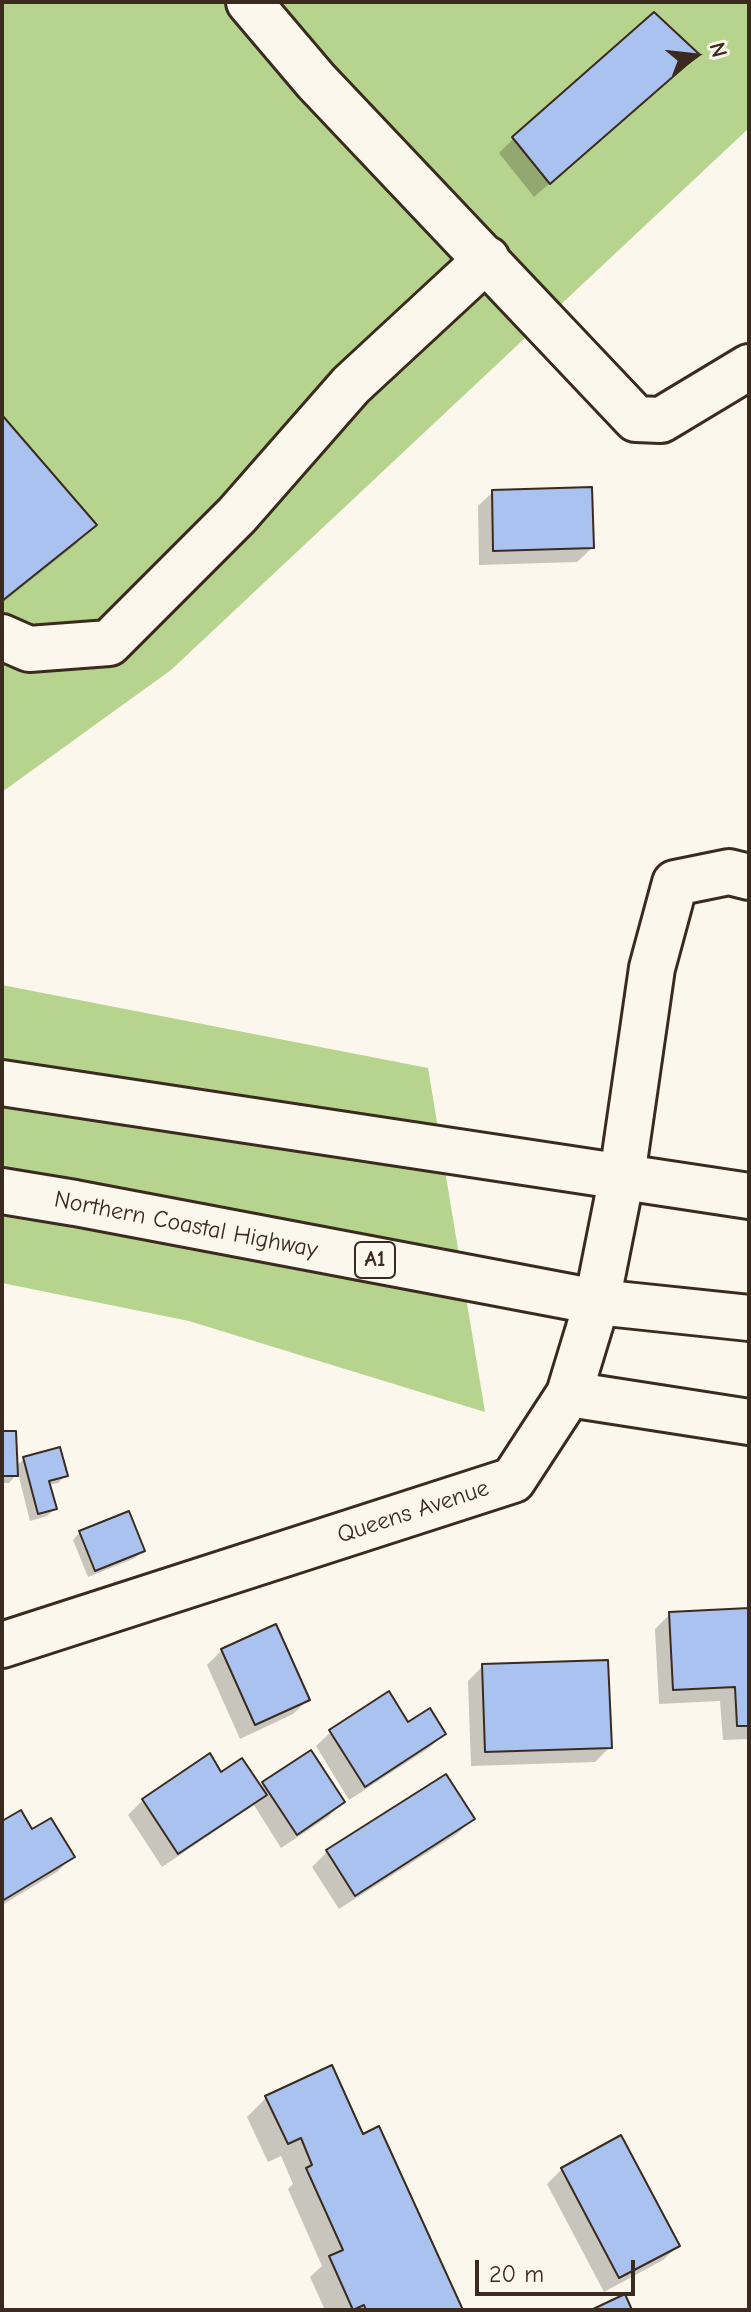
<!DOCTYPE html>
<style>
body{margin:0}
#map{position:relative;width:751px;height:2312px;overflow:hidden;background:#fbf7ec;font-family:"Comic Neue",sans-serif}
canvas{display:block}
.frame{position:absolute;inset:0;border:4px solid #3b2a1e;pointer-events:none}
.north{position:absolute;left:655px;top:16px;width:80px;height:80px;-webkit-text-stroke:6px #fbf7ec;paint-order:stroke;rotate:75deg;font-size:22px;font-weight:700;line-height:32px;text-align:center;color:#3b2a1e}
.north::after{content:'';display:block;margin:auto;width:28px;height:36px;background:#3b2a1e;clip-path:polygon(50% 0,100% 100%,50% 72%,0 100%)}
.scale{position:absolute;left:475px;top:2260px;width:160px;height:36px;box-sizing:border-box;border:4px solid #3b2a1e;border-top:0;padding-left:10px;font-size:24px;line-height:28px;white-space:nowrap;color:#3b2a1e;-webkit-text-stroke:6px #fbf7ec;paint-order:stroke}
</style>
<div id="map">
<canvas width="751" height="2312"></canvas>
<div class="frame"></div>
<div class="north">N</div>
<div class="scale">20 m</div>
</div>
<script>
const context = document.querySelector('canvas').getContext('2d');
context.lineJoin = 'round';
function fillPath(path, color) { context.fillStyle = color; context.fill(path, 'evenodd'); }
function strokePath(path, color, width, dash) { context.strokeStyle = color; context.lineWidth = width; context.lineCap = dash ? 'butt' : 'round'; context.setLineDash(dash || []); context.stroke(path); }
function drawText(font, color, halo, rows, align = 'center') {
  context.font = font + ' "Comic Neue",sans-serif'; context.lineWidth = 8; context.setLineDash([]); context.textBaseline = 'middle'; context.strokeStyle = halo; context.fillStyle = color; for (const [text, x, y, turn = 0] of rows) {
    context.save(); context.translate(x, y); context.rotate((+turn || 0) * Math.PI / 180); context.textAlign = isNaN(turn) ? turn : align; if (halo) context.strokeText(text, 0, 0); context.fillText(text, 0, 0); context.restore();
  }
}
const green = new Path2D(`
 M 2,2 L 749,2 L 749,128 L 171,670 L 2,792 Z
 M 2,985 L 428,1068 L 485,1412 L 189,1321 L 2,1283 Z`);
const shadow = new Path2D(`
 M 682,69 L 534,197 L 499,153 L 514,138 Z
 M 2,418 L 94,525 L 75,545 L 2,603 Z
 M 493,492 L 592,548 L 577,562 L 479,565 L 478,506 Z
 M 2,1433 L 16,1466 L 24,1459 L 66,1475 L 58,1483 L 48,1485 L 55,1509 L 47,1516 L 30,1521 L 18,1473 L 9,1483 L 2,1483 Z
 M 80,1532 L 143,1550 L 135,1558 L 88,1577 L 73,1540 Z
 M 749,1610 L 749,1739 L 723,1740 L 720,1701 L 659,1704 L 655,1629 L 670,1614 Z
 M 222,1650 L 308,1700 L 293,1714 L 240,1739 L 207,1665 Z
 M 483,1666 L 610,1747 L 595,1762 L 471,1766 L 468,1681 Z
 M 408,1725 L 444,1734 L 429,1748 L 349,1800 L 316,1746 L 331,1732 Z
 M 445,1776 L 472,1819 L 457,1834 L 339,1909 L 312,1867 L 327,1852 Z
 M 263,1783 L 342,1802 L 328,1817 L 281,1848 L 254,1805 L 162,1867 L 128,1815 L 143,1800 L 259,1787 Z
 M 2,1824 L 31,1832 L 72,1857 L 57,1872 L 2,1905 Z
 M 267,2097 L 362,2136 L 461,2310 L 325,2310 L 310,2277 L 322,2266 L 288,2189 L 293,2184 L 281,2156 L 268,2162 L 247,2117 Z
 M 562,2169 L 678,2246 L 663,2260 L 604,2292 L 547,2184 Z`);
const building = new Path2D(`
 M 654,12 L 699,54 L 550,184 L 512,137 Z
 M 2,415 L 97,525 L 2,601 Z
 M 592,487 L 594,548 L 493,551 L 492,490 Z
 M 2,1431 L 16,1431 L 18,1476 L 2,1476 Z
 M 60,1447 L 68,1476 L 49,1481 L 57,1509 L 38,1514 L 23,1457 Z
 M 129,1511 L 145,1551 L 95,1571 L 79,1531 Z
 M 749,1608 L 749,1726 L 737,1726 L 735,1687 L 673,1690 L 669,1612 Z
 M 276,1624 L 310,1700 L 255,1725 L 221,1649 Z
 M 608,1660 L 612,1748 L 485,1752 L 482,1664 Z
 M 389,1691 L 408,1722 L 430,1708 L 446,1734 L 365,1787 L 329,1730 Z
 M 311,1750 L 345,1802 L 297,1835 L 262,1782 Z
 M 210,1753 L 221,1772 L 242,1758 L 267,1795 L 178,1854 L 142,1799 Z
 M 446,1774 L 475,1819 L 355,1896 L 326,1850 Z
 M 21,1810 L 32,1829 L 51,1818 L 75,1857 L 2,1901 L 2,1821 Z
 M 332,2065 L 363,2134 L 379,2126 L 463,2310 L 366,2310 L 364,2305 L 353,2310 L 329,2256 L 343,2250 L 306,2168 L 312,2165 L 301,2138 L 288,2144 L 265,2096 Z
 M 621,2135 L 680,2246 L 619,2278 L 561,2168 Z
 M 625,2294 L 632,2310 L 591,2310 Z`);
const minor = new Path2D(`
 M 249,2 L 316,81 L 636,419 L 661,420 L 749,367
 M 2,637 L 29,649 L 109,643 L 237,515 L 351,385 L 487,259
 M 569,1394 L 749,1422
 M 2,1645 L 513,1480 L 569,1394 L 597,1302 L 622,1176 L 652,968 L 675,883 L 729,872 L 749,877`);
const highway = new Path2D(`
 M 2,1083 L 749,1196
 M 2,1191 L 75,1203 L 597,1302 L 749,1318`);
const shields = [
 [375,1260,40]
];
const shieldNames = [
 ["A1",375,1260]
];
const streetNames = [
 ["Northern Coastal Highway",186,1225,11],
 ["Queens Avenue",413,1512,-18]
];
fillPath(green, '#b6d48d');
fillPath(shadow, '#0003');
fillPath(building, '#aac2ef');
strokePath(building, '#3b2a1e', 2);
strokePath(minor, '#3b2a1e', 50);
strokePath(highway, '#3b2a1e', 50);
strokePath(minor, '#fbf7ec', 44);
strokePath(highway, '#fbf7ec', 44);
for (const [x, y, w] of shields) { const box = new Path2D(); box.roundRect(x - w / 2, y - 18, w, 36, 6); context.fillStyle = '#fbf7ec'; context.fill(box); strokePath(box, '#3b2a1e', 2); }
drawText('bold 22px', '#3b2a1e', null, shieldNames);
drawText('24px', '#3b2a1e', '#fbf7ec', streetNames);
</script>
